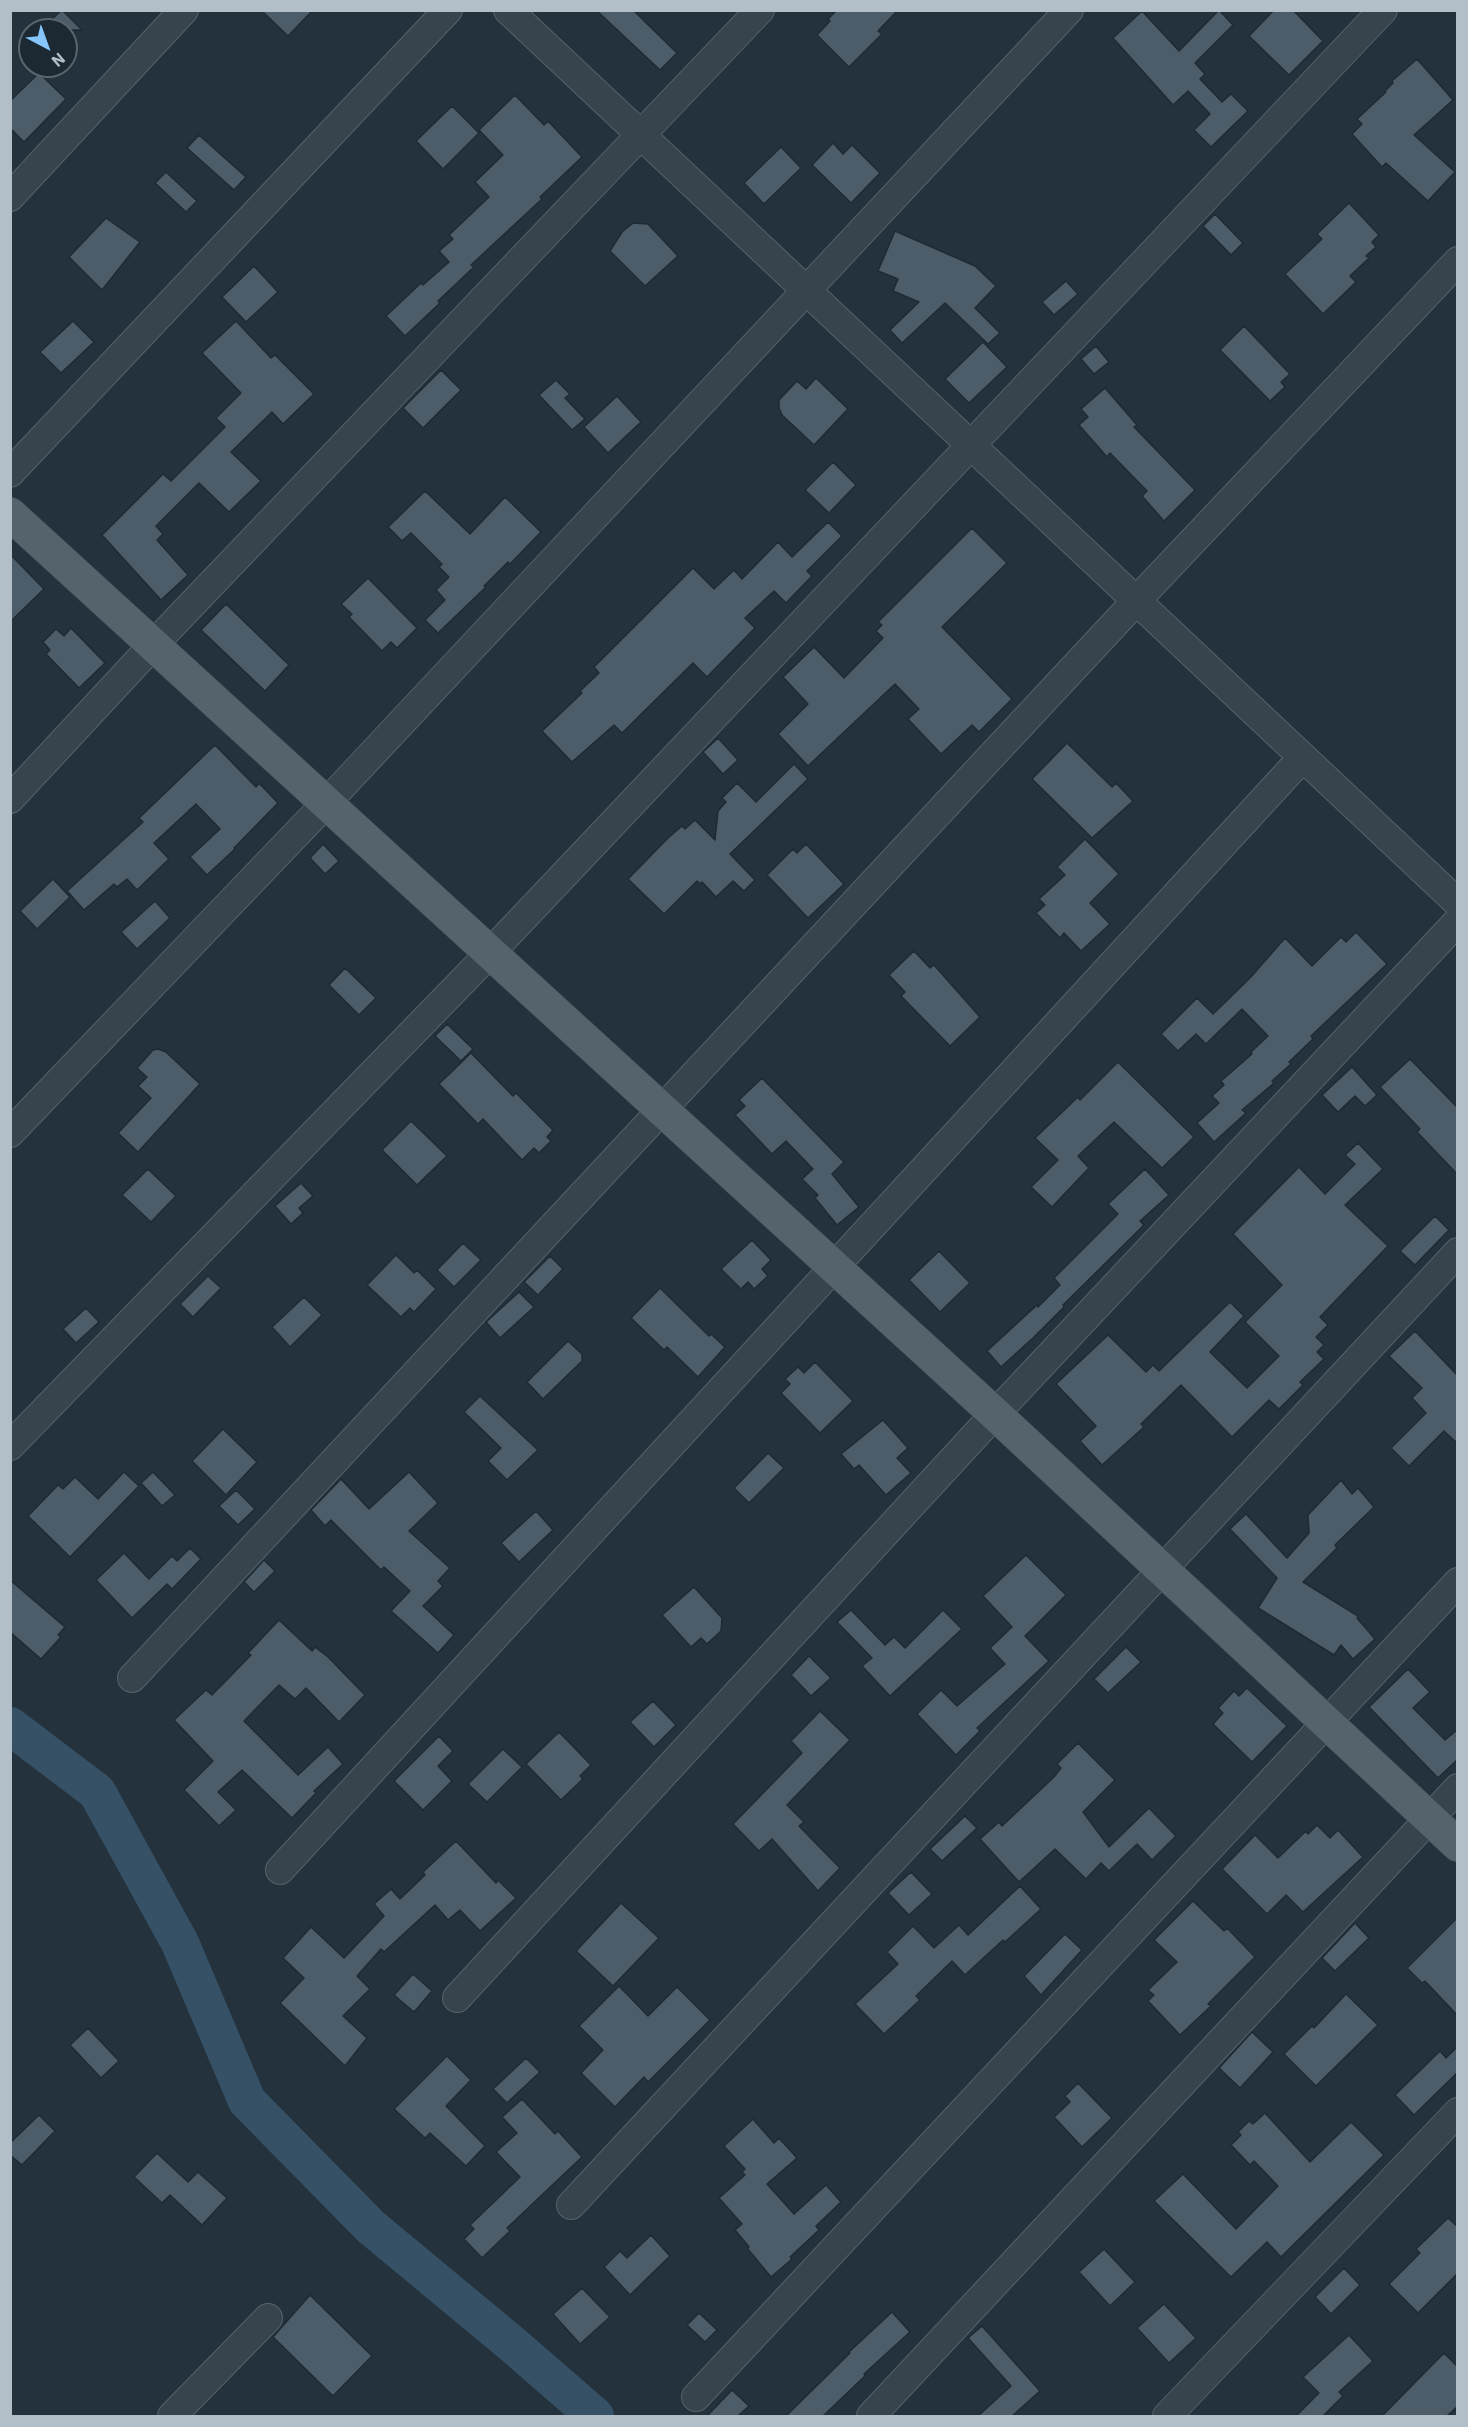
<!DOCTYPE html>
<style>
body{margin:0}
#map{position:relative;width:1468px;height:2427px;overflow:hidden;background:#23323d;font-family:"IBM Plex Sans",sans-serif}
canvas{display:block}
.frame{position:absolute;inset:0;border:12px solid #b2bfc9;pointer-events:none}
.north{position:absolute;left:18px;top:18px;width:60px;height:60px;box-sizing:border-box;background:#1c2932;border:2px solid #58656e;border-radius:50%;rotate:139deg;font-size:16px;font-weight:700;line-height:24px;text-align:center;color:#b2bfc9}
.north::after{content:'';display:block;margin:auto;width:21px;height:27px;background:#86c6fa;clip-path:polygon(50% 0,100% 100%,50% 72%,0 100%)}
</style>
<div id="map">
<canvas width="1468" height="2427"></canvas>
<div class="frame"></div>
<div class="north">N</div>
</div>
<script>
const context = document.querySelector('canvas').getContext('2d');
context.lineJoin = 'round';
function strokePath(path, color, width, dash) { context.strokeStyle = color; context.lineWidth = width; context.lineCap = dash ? 'butt' : 'round'; context.setLineDash(dash || []); context.stroke(path); }
function fillPath(path, color) { context.fillStyle = color; context.fill(path, 'evenodd'); }
const river = new Path2D(`
 M 10,1726 L 97,1792 L 180,1943 L 247,2101 L 371,2227 L 512,2344 L 595,2416`);
const building = new Path2D(`
 M 62,10 L 82,30 L 40,30 Z
 M 261,10 L 313,10 L 288,36 Z
 M 596,10 L 633,10 L 677,53 L 660,70 Z
 M 837,10 L 898,10 L 878,31 L 882,34 L 849,67 L 817,35 L 830,21 L 828,19 Z
 M 1219,10 L 1233,25 L 1195,63 L 1205,74 L 1200,79 L 1222,102 L 1231,94 L 1248,111 L 1211,147 L 1194,130 L 1210,114 L 1188,91 L 1173,105 L 1113,38 L 1142,11 L 1179,51 Z
 M 1274,10 L 1293,10 L 1323,41 L 1289,75 L 1249,36 Z
 M 1417,59 L 1453,100 L 1414,135 L 1455,172 L 1428,201 L 1386,163 L 1382,167 L 1352,134 L 1362,124 L 1357,119 L 1386,92 L 1385,91 L 1393,83 L 1392,81 Z
 M 39,73 L 66,99 L 24,142 L 10,128 L 10,101 Z
 M 515,95 L 544,125 L 548,121 L 582,157 L 540,197 L 542,199 L 471,265 L 474,267 L 438,301 L 440,303 L 405,336 L 386,316 L 421,283 L 423,285 L 449,262 L 439,251 L 453,239 L 449,235 L 489,197 L 475,182 L 503,155 L 479,130 Z
 M 452,106 L 479,133 L 443,169 L 416,141 Z
 M 199,135 L 246,177 L 234,190 L 187,148 Z
 M 833,143 L 843,154 L 852,145 L 880,173 L 851,203 L 812,165 Z
 M 781,147 L 801,168 L 764,204 L 744,183 Z
 M 166,172 L 197,201 L 186,212 L 155,183 Z
 M 1349,203 L 1379,235 L 1372,242 L 1376,247 L 1366,256 L 1369,258 L 1350,276 L 1356,282 L 1323,314 L 1285,274 L 1322,239 L 1317,234 Z
 M 1215,214 L 1243,243 L 1231,255 L 1203,226 Z
 M 106,218 L 140,242 L 102,290 L 69,257 Z
 M 633,223 L 648,224 L 678,256 L 645,286 L 610,251 L 622,232 Z
 M 895,231 L 975,266 L 996,286 L 975,308 L 1000,333 L 988,344 L 945,303 L 902,343 L 890,330 L 919,302 L 893,291 L 898,279 L 878,271 Z
 M 254,266 L 278,292 L 246,322 L 222,297 Z
 M 1066,281 L 1078,294 L 1054,315 L 1042,302 Z
 M 73,321 L 94,342 L 61,373 L 40,352 Z
 M 236,321 L 271,358 L 275,355 L 314,394 L 283,424 L 272,412 L 231,452 L 261,481 L 229,512 L 199,483 L 156,526 L 163,534 L 157,540 L 188,575 L 161,600 L 102,535 L 163,474 L 171,481 L 225,427 L 216,418 L 241,393 L 202,353 Z
 M 1244,326 L 1290,374 L 1281,382 L 1285,387 L 1270,401 L 1220,350 Z
 M 983,342 L 1007,367 L 969,403 L 945,379 Z
 M 1096,346 L 1109,362 L 1094,374 L 1081,359 Z
 M 441,370 L 461,390 L 423,428 L 403,408 Z
 M 816,378 L 848,409 L 814,445 L 782,415 L 779,408 L 779,400 L 797,381 L 806,389 Z
 M 556,380 L 570,394 L 565,398 L 585,419 L 572,430 L 539,395 Z
 M 1105,388 L 1137,425 L 1134,427 L 1195,490 L 1164,521 L 1142,496 L 1147,491 L 1110,453 L 1107,457 L 1079,425 L 1088,417 L 1081,409 Z
 M 617,396 L 641,422 L 608,453 L 584,427 Z
 M 833,462 L 856,485 L 829,513 L 805,490 Z
 M 425,491 L 470,534 L 505,497 L 541,532 L 510,564 L 508,562 L 484,586 L 486,587 L 438,633 L 425,620 L 445,600 L 436,590 L 449,577 L 439,567 L 442,564 L 411,533 L 402,541 L 388,527 Z
 M 828,522 L 842,536 L 807,571 L 812,576 L 786,603 L 774,591 L 745,618 L 755,628 L 707,677 L 693,663 L 622,733 L 614,725 L 572,762 L 542,731 L 582,693 L 580,691 L 599,673 L 594,667 L 693,568 L 714,589 L 734,570 L 742,579 L 778,542 L 792,557 Z
 M 972,528 L 1007,563 L 942,627 L 1012,699 L 979,732 L 972,725 L 941,754 L 908,719 L 919,709 L 895,684 L 808,766 L 778,734 L 808,704 L 783,677 L 814,647 L 844,678 L 883,638 L 876,631 L 882,625 L 878,622 Z
 M 10,554 L 44,589 L 10,622 Z
 M 368,578 L 417,628 L 397,648 L 391,642 L 382,651 L 349,617 L 352,614 L 341,604 Z
 M 226,604 L 289,665 L 265,691 L 201,630 Z
 M 71,628 L 105,663 L 79,688 L 46,654 L 50,650 L 43,642 L 56,629 L 64,636 Z
 M 718,738 L 738,760 L 723,774 L 703,752 Z
 M 1067,743 L 1112,787 L 1116,783 L 1133,801 L 1092,838 L 1032,779 Z
 M 215,745 L 256,787 L 259,783 L 278,803 L 234,848 L 235,849 L 207,875 L 190,857 L 220,829 L 196,804 L 154,843 L 169,859 L 137,890 L 127,879 L 117,887 L 114,884 L 84,910 L 67,891 L 143,822 L 139,818 Z
 M 794,764 L 808,779 L 730,854 L 755,880 L 744,891 L 733,881 L 716,897 L 702,882 L 700,884 L 697,881 L 664,914 L 628,879 L 668,838 L 682,826 L 685,829 L 695,820 L 715,840 L 718,811 L 726,802 L 722,798 L 737,783 L 756,802 Z
 M 1085,839 L 1119,874 L 1090,903 L 1110,924 L 1081,951 L 1064,933 L 1060,938 L 1036,913 L 1045,905 L 1039,899 L 1065,875 L 1057,867 Z
 M 323,844 L 339,861 L 325,874 L 310,858 Z
 M 806,844 L 844,884 L 808,918 L 767,875 L 793,849 L 797,853 Z
 M 53,879 L 70,897 L 37,929 L 20,911 Z
 M 155,901 L 170,918 L 137,949 L 121,932 Z
 M 1356,932 L 1387,964 L 1311,1036 L 1313,1039 L 1289,1062 L 1291,1064 L 1272,1081 L 1274,1083 L 1242,1110 L 1246,1113 L 1214,1142 L 1197,1123 L 1219,1103 L 1212,1096 L 1224,1085 L 1221,1081 L 1252,1054 L 1251,1052 L 1268,1036 L 1242,1009 L 1206,1044 L 1196,1034 L 1178,1051 L 1161,1034 L 1197,998 L 1213,1014 L 1250,978 L 1285,938 L 1312,966 L 1341,937 L 1346,942 Z
 M 914,951 L 930,968 L 934,965 L 980,1017 L 950,1046 L 901,996 L 905,992 L 889,975 Z
 M 345,968 L 376,998 L 359,1015 L 329,985 Z
 M 447,1024 L 473,1049 L 461,1061 L 435,1036 Z
 M 158,1049 L 166,1052 L 200,1084 L 138,1152 L 118,1133 L 151,1098 L 138,1086 L 147,1077 L 137,1068 L 153,1050 Z
 M 471,1053 L 513,1096 L 516,1093 L 553,1130 L 547,1137 L 551,1141 L 539,1153 L 534,1148 L 522,1160 L 483,1119 L 478,1124 L 439,1084 Z
 M 1410,1059 L 1458,1108 L 1458,1175 L 1417,1132 L 1420,1129 L 1380,1087 Z
 M 1118,1062 L 1194,1137 L 1162,1168 L 1114,1122 L 1078,1156 L 1089,1168 L 1052,1207 L 1031,1187 L 1058,1160 L 1035,1138 L 1078,1097 L 1080,1100 Z
 M 1352,1067 L 1377,1095 L 1365,1106 L 1355,1096 L 1338,1112 L 1322,1095 Z
 M 762,1078 L 844,1162 L 832,1174 L 859,1207 L 837,1225 L 815,1198 L 818,1195 L 802,1179 L 813,1169 L 786,1141 L 772,1154 L 735,1115 L 745,1106 L 739,1100 Z
 M 411,1121 L 447,1156 L 417,1185 L 382,1150 Z
 M 1358,1143 L 1383,1169 L 1345,1205 L 1388,1246 L 1320,1317 L 1328,1325 L 1316,1337 L 1324,1345 L 1317,1352 L 1324,1359 L 1300,1382 L 1303,1385 L 1279,1409 L 1269,1400 L 1232,1437 L 1181,1385 L 1141,1424 L 1144,1427 L 1102,1465 L 1080,1441 L 1096,1426 L 1056,1384 L 1108,1335 L 1146,1372 L 1153,1365 L 1159,1371 L 1230,1302 L 1244,1316 L 1210,1352 L 1247,1388 L 1279,1356 L 1245,1322 L 1282,1285 L 1233,1234 L 1299,1167 L 1325,1194 L 1355,1164 L 1345,1155 Z
 M 148,1169 L 176,1196 L 151,1222 L 122,1195 Z
 M 1145,1169 L 1169,1195 L 1140,1221 L 1144,1225 L 1063,1305 L 1064,1307 L 1033,1338 L 1001,1367 L 987,1351 L 1037,1305 L 1038,1307 L 1060,1285 L 1054,1278 L 1118,1214 L 1108,1204 Z
 M 301,1183 L 313,1196 L 299,1208 L 303,1213 L 291,1224 L 275,1206 Z
 M 1435,1216 L 1449,1230 L 1415,1265 L 1400,1251 Z
 M 752,1240 L 771,1260 L 762,1269 L 768,1276 L 754,1289 L 748,1282 L 741,1289 L 721,1269 Z
 M 463,1243 L 481,1260 L 454,1287 L 437,1270 Z
 M 939,1251 L 970,1283 L 940,1312 L 909,1280 Z
 M 396,1255 L 414,1273 L 417,1270 L 436,1289 L 414,1312 L 410,1308 L 401,1317 L 367,1285 Z
 M 550,1256 L 563,1269 L 538,1295 L 524,1282 Z
 M 208,1276 L 221,1288 L 193,1317 L 180,1304 Z
 M 660,1288 L 709,1336 L 711,1334 L 725,1347 L 698,1377 L 667,1347 L 664,1350 L 631,1318 Z
 M 519,1292 L 534,1307 L 500,1338 L 486,1322 Z
 M 304,1297 L 322,1315 L 290,1347 L 272,1327 Z
 M 86,1308 L 99,1322 L 76,1343 L 63,1329 Z
 M 1415,1331 L 1458,1376 L 1458,1444 L 1444,1431 L 1409,1466 L 1391,1448 L 1426,1413 L 1412,1398 L 1422,1388 L 1389,1356 Z
 M 568,1341 L 582,1354 L 582,1361 L 543,1399 L 527,1382 Z
 M 815,1362 L 853,1401 L 820,1433 L 781,1393 L 790,1384 L 785,1379 L 798,1367 L 804,1373 Z
 M 480,1396 L 538,1450 L 507,1480 L 488,1461 L 501,1448 L 464,1412 Z
 M 883,1420 L 908,1448 L 897,1458 L 911,1473 L 886,1495 L 859,1465 L 854,1469 L 841,1454 Z
 M 223,1429 L 257,1462 L 226,1495 L 192,1461 Z
 M 768,1453 L 784,1468 L 749,1503 L 734,1488 Z
 M 124,1472 L 139,1486 L 70,1557 L 28,1516 L 58,1485 L 63,1489 L 75,1477 L 98,1499 Z
 M 153,1472 L 175,1495 L 162,1506 L 141,1483 Z
 M 409,1472 L 438,1503 L 409,1531 L 450,1568 L 438,1581 L 443,1586 L 423,1606 L 454,1635 L 438,1653 L 391,1611 L 410,1591 L 384,1567 L 381,1570 L 331,1520 L 325,1526 L 311,1510 L 341,1479 L 369,1509 Z
 M 1341,1480 L 1352,1494 L 1358,1488 L 1374,1507 L 1335,1545 L 1337,1548 L 1303,1582 L 1358,1616 L 1357,1618 L 1375,1639 L 1353,1659 L 1341,1645 L 1334,1655 L 1258,1608 L 1277,1578 L 1230,1529 L 1246,1514 L 1287,1558 L 1309,1533 L 1308,1515 Z
 M 236,1490 L 255,1509 L 238,1525 L 219,1506 Z
 M 536,1511 L 553,1530 L 519,1562 L 501,1543 Z
 M 190,1548 L 201,1559 L 172,1589 L 167,1584 L 132,1618 L 96,1580 L 124,1553 L 149,1579 L 172,1556 L 177,1561 Z
 M 1026,1555 L 1066,1595 L 1025,1636 L 1049,1661 L 977,1728 L 980,1731 L 956,1755 L 917,1714 L 941,1690 L 957,1706 L 1005,1664 L 990,1648 L 1012,1627 L 983,1596 Z
 M 264,1560 L 275,1571 L 254,1592 L 244,1582 Z
 M 10,1580 L 65,1627 L 58,1635 L 61,1637 L 41,1659 L 10,1632 Z
 M 694,1587 L 722,1618 L 721,1631 L 707,1644 L 701,1638 L 691,1647 L 662,1615 Z
 M 851,1610 L 885,1645 L 894,1637 L 905,1648 L 943,1610 L 962,1629 L 890,1696 L 862,1666 L 872,1658 L 837,1622 Z
 M 279,1620 L 312,1651 L 315,1647 L 328,1657 L 365,1695 L 339,1722 L 306,1688 L 295,1699 L 279,1685 L 244,1721 L 298,1775 L 328,1747 L 343,1764 L 314,1791 L 316,1793 L 292,1818 L 242,1770 L 218,1792 L 236,1810 L 219,1826 L 184,1790 L 213,1761 L 174,1720 L 206,1690 L 212,1695 L 251,1655 L 248,1653 Z
 M 1126,1647 L 1141,1662 L 1108,1693 L 1094,1679 Z
 M 809,1656 L 831,1678 L 811,1696 L 791,1675 Z
 M 1408,1669 L 1430,1692 L 1413,1708 L 1445,1740 L 1458,1729 L 1458,1759 L 1438,1778 L 1369,1707 Z
 M 1247,1688 L 1287,1726 L 1252,1762 L 1213,1724 L 1223,1713 L 1218,1708 L 1234,1691 L 1239,1696 Z
 M 653,1701 L 676,1725 L 654,1747 L 630,1722 Z
 M 820,1711 L 850,1740 L 787,1805 L 804,1822 L 799,1826 L 840,1868 L 818,1891 L 772,1839 L 759,1851 L 733,1824 L 802,1753 L 791,1741 Z
 M 559,1732 L 591,1765 L 580,1776 L 583,1779 L 561,1800 L 526,1764 Z
 M 439,1736 L 453,1751 L 438,1766 L 452,1781 L 423,1810 L 394,1781 Z
 M 1078,1743 L 1115,1780 L 1083,1812 L 1109,1847 L 1149,1808 L 1176,1836 L 1152,1860 L 1137,1844 L 1109,1871 L 1101,1863 L 1086,1879 L 1055,1849 L 1019,1882 L 980,1839 L 999,1822 L 1002,1826 L 1054,1777 L 1061,1768 L 1057,1764 Z
 M 503,1749 L 522,1767 L 487,1802 L 468,1784 Z
 M 965,1816 L 977,1828 L 942,1861 L 930,1849 Z
 M 1317,1825 L 1330,1838 L 1338,1830 L 1363,1857 L 1303,1912 L 1286,1895 L 1267,1914 L 1222,1869 L 1255,1835 L 1278,1858 L 1306,1831 L 1308,1834 Z
 M 456,1841 L 496,1883 L 498,1880 L 516,1898 L 480,1931 L 460,1910 L 448,1920 L 435,1905 L 384,1952 L 381,1949 L 357,1976 L 370,1989 L 343,2016 L 367,2038 L 345,2066 L 280,2003 L 304,1978 L 283,1958 L 311,1927 L 344,1958 L 384,1916 L 374,1904 L 391,1889 L 400,1899 L 425,1875 L 423,1872 Z
 M 911,1872 L 932,1894 L 909,1915 L 888,1893 Z
 M 1020,1886 L 1041,1909 L 1005,1942 L 1003,1940 L 965,1975 L 952,1961 L 916,1996 L 920,2000 L 884,2034 L 855,2004 L 898,1964 L 887,1952 L 913,1926 L 934,1948 L 959,1925 L 968,1935 Z
 M 1193,1901 L 1224,1931 L 1227,1928 L 1255,1957 L 1208,2004 L 1211,2006 L 1180,2035 L 1148,2001 L 1154,1995 L 1148,1990 L 1177,1962 L 1154,1940 Z
 M 621,1903 L 659,1938 L 613,1986 L 576,1951 Z
 M 1458,1917 L 1458,2016 L 1425,1981 L 1422,1983 L 1407,1968 Z
 M 1355,1923 L 1369,1938 L 1335,1971 L 1322,1958 Z
 M 1065,1934 L 1082,1950 L 1041,1995 L 1024,1976 Z
 M 413,1974 L 432,1991 L 414,2012 L 394,1995 Z
 M 619,1986 L 648,2016 L 677,1987 L 710,2020 L 648,2082 L 644,2077 L 615,2107 L 581,2073 L 603,2050 L 579,2026 Z
 M 1346,1994 L 1378,2025 L 1316,2086 L 1284,2054 L 1312,2026 L 1314,2028 Z
 M 88,2028 L 119,2061 L 101,2078 L 70,2045 Z
 M 1252,2032 L 1273,2052 L 1240,2088 L 1219,2068 Z
 M 1458,2046 L 1458,2072 L 1414,2115 L 1395,2095 L 1440,2051 L 1446,2058 Z
 M 447,2056 L 471,2080 L 446,2106 L 485,2146 L 466,2166 L 430,2133 L 425,2138 L 394,2109 Z
 M 526,2058 L 540,2072 L 507,2103 L 493,2089 Z
 M 1078,2083 L 1112,2118 L 1082,2147 L 1054,2117 L 1070,2102 L 1065,2096 Z
 M 522,2099 L 555,2134 L 558,2131 L 582,2157 L 507,2228 L 510,2231 L 482,2258 L 464,2239 L 474,2229 L 470,2225 L 520,2177 L 496,2152 L 517,2133 L 502,2117 Z
 M 1265,2113 L 1310,2162 L 1351,2122 L 1384,2155 L 1281,2257 L 1267,2242 L 1231,2277 L 1154,2201 L 1183,2174 L 1236,2229 L 1278,2186 L 1254,2161 L 1250,2165 L 1231,2145 L 1241,2135 L 1238,2132 L 1249,2121 L 1253,2124 Z
 M 39,2115 L 55,2131 L 22,2165 L 10,2155 L 10,2143 Z
 M 753,2119 L 774,2143 L 779,2138 L 797,2158 L 767,2184 L 794,2214 L 826,2185 L 841,2202 L 816,2226 L 819,2230 L 790,2257 L 792,2259 L 771,2277 L 747,2248 L 749,2247 L 735,2230 L 742,2224 L 719,2198 L 745,2175 L 742,2172 L 745,2169 L 724,2146 Z
 M 157,2153 L 188,2182 L 198,2172 L 227,2198 L 202,2225 L 170,2195 L 162,2203 L 134,2177 Z
 M 1448,2218 L 1458,2227 L 1458,2273 L 1418,2313 L 1389,2284 L 1420,2253 L 1416,2249 Z
 M 651,2235 L 670,2256 L 630,2295 L 604,2267 L 620,2251 L 627,2258 Z
 M 1104,2249 L 1135,2282 L 1110,2306 L 1079,2272 Z
 M 1344,2268 L 1360,2285 L 1331,2314 L 1315,2297 Z
 M 582,2288 L 610,2317 L 580,2344 L 553,2314 Z
 M 310,2295 L 372,2356 L 333,2396 L 273,2337 Z
 M 1164,2304 L 1196,2338 L 1169,2363 L 1137,2328 Z
 M 892,2312 L 910,2332 L 864,2374 L 865,2376 L 823,2416 L 786,2416 L 850,2353 L 849,2352 Z
 M 699,2313 L 717,2330 L 705,2342 L 687,2325 Z
 M 982,2326 L 1040,2391 L 1012,2416 L 978,2416 L 1011,2386 L 968,2338 Z
 M 1349,2335 L 1373,2361 L 1339,2392 L 1343,2396 L 1323,2416 L 1296,2416 L 1319,2393 L 1303,2377 Z
 M 1444,2353 L 1458,2367 L 1458,2406 L 1447,2416 L 1382,2416 Z
 M 732,2390 L 749,2406 L 738,2416 L 707,2416 Z`);
const minor = new Path2D(`
 M 508,10 L 1458,903
 M 10,197 L 184,10
 M 10,473 L 448,10
 M 10,799 L 154,644 L 760,10
 M 10,1133 L 327,802 L 1069,10
 M 10,1446 L 491,952 L 1383,10
 M 132,1678 L 1136,601 L 1458,261
 M 280,1870 L 1303,757
 M 457,1998 L 995,1414 L 1458,921
 M 571,2205 L 1458,1252
 M 696,2397 L 1458,1582
 M 172,2416 L 268,2318
 M 871,2416 L 1458,1788
 M 1167,2416 L 1458,2112`);
const major = new Path2D(`
 M 10,514 L 995,1414 L 1458,1845`);
strokePath(river, '#365165', 38);
fillPath(building, '#4c5d69');
strokePath(building, '#1e2b34', 1.5);
strokePath(minor, '#55626b', 30);
strokePath(major, '#404d56', 34);
strokePath(minor, '#37444d', 28);
strokePath(major, '#55636d', 33);
</script>
